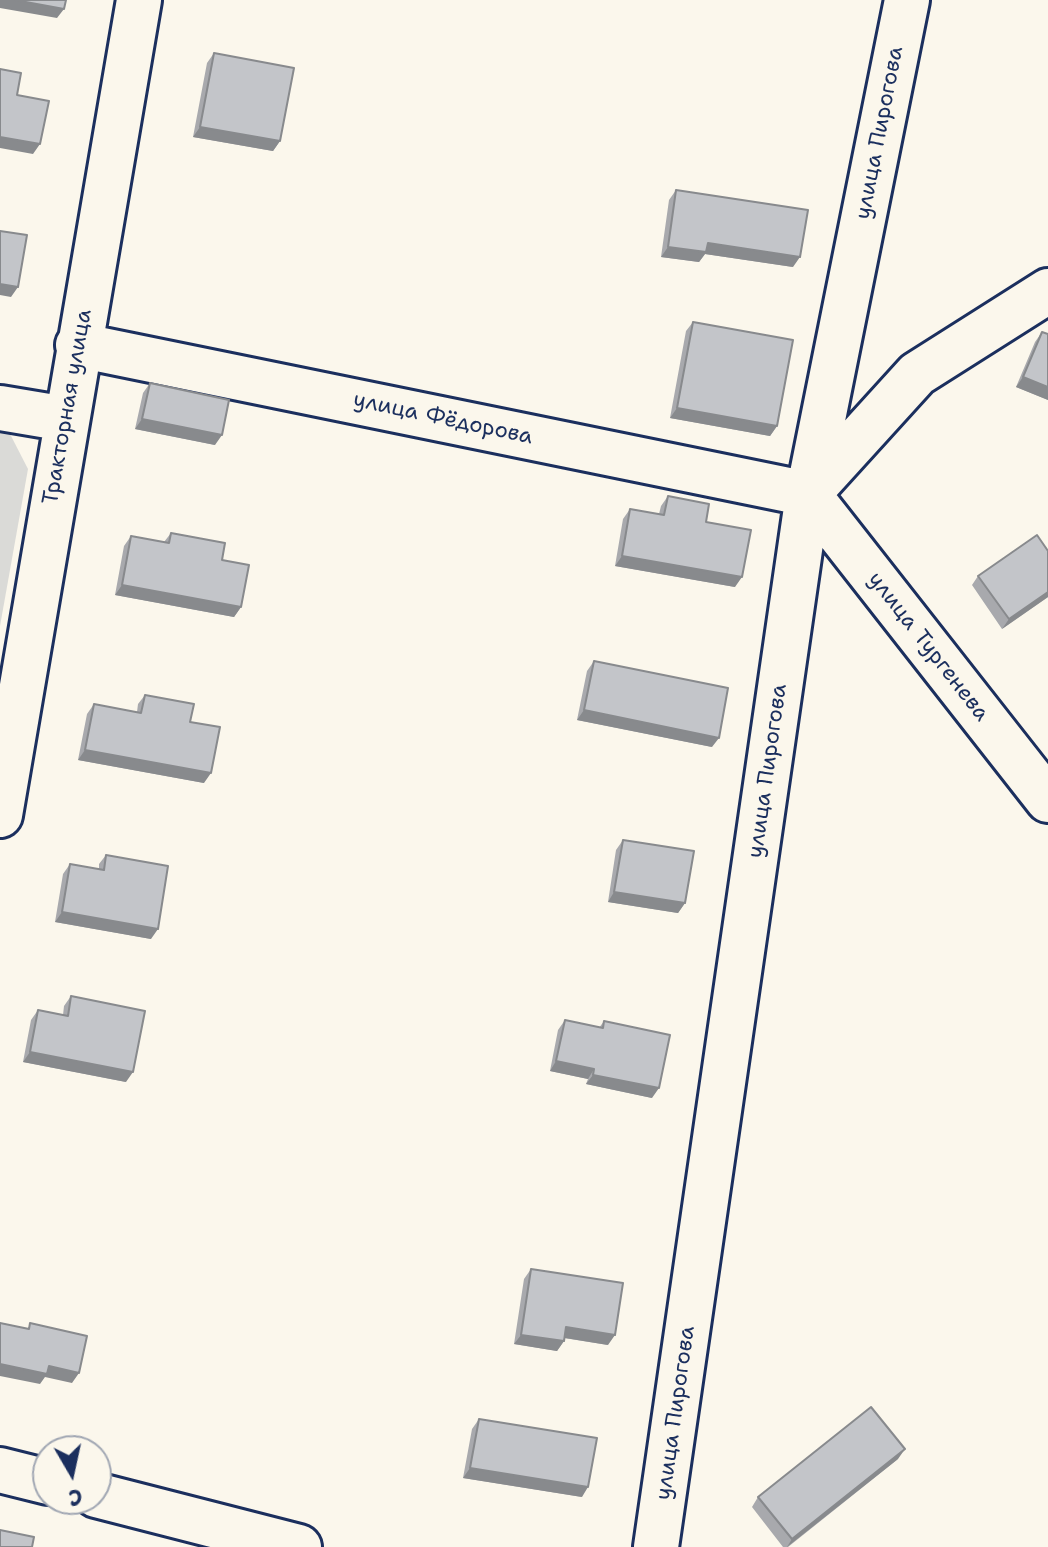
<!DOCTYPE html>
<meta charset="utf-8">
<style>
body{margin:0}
#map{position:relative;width:1048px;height:1547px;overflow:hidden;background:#fbf7ec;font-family:"Shantell Sans",sans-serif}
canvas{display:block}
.north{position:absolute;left:32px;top:1435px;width:80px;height:80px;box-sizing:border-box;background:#fbf7ec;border:2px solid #a1a7b3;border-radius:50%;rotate:171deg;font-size:22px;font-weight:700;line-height:32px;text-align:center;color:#1b2f5e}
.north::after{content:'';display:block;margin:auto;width:28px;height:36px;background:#1b2f5e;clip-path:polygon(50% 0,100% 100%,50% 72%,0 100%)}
</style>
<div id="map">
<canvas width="1048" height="1547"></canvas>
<div class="north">С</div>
</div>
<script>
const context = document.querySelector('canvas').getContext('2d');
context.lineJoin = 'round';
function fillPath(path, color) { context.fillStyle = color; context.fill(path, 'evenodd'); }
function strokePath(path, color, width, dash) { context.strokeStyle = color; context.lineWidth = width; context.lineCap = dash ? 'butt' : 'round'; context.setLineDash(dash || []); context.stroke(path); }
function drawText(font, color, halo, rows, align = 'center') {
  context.font = font + ' "Shantell Sans",sans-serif'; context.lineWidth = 8; context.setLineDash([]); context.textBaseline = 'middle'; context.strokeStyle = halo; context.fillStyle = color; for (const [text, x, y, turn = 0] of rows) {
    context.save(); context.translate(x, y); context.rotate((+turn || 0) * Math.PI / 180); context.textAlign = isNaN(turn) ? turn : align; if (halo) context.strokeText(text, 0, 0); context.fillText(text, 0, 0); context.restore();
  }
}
const green = new Path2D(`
 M 0,430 L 9,432 L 28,469 L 0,626 Z`);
const street = new Path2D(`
 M 78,345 L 808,494
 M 0,408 L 66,419
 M 808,494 L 1048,800
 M 808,494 L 917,374 L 1048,291
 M 0,815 L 139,0
 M 0,1470 L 48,1482
 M 96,1495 L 299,1547
 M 656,1547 L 808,494 L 907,0`);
const wall = new Path2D(`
 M 214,53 L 280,141 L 273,151 L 193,137 L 207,63 Z
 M 676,190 L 793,267 L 705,254 L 699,262 L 661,257 L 669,200 Z
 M 693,322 L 777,426 L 770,436 L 670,418 L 686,331 Z
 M 1042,332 L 1048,400 L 1016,387 L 1035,342 Z
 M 150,383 L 215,445 L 135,429 L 143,393 Z
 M 668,496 L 706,522 L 735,587 L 615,566 L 623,519 L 630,509 L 659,514 L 661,506 Z
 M 171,533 L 222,560 L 241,607 L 234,617 L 115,595 L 124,546 L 131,536 L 164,542 Z
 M 1048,551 L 1048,597 L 1002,629 L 972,585 L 978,576 Z
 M 594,661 L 712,747 L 577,720 L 587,671 Z
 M 145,695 L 190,722 L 204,783 L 78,760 L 87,714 L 94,704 L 137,712 L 138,704 Z
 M 623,840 L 685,903 L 678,913 L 608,902 L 616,850 Z
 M 106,855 L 151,939 L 55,922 L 63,874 L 70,864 L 99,869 L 99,864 Z
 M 71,996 L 126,1082 L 23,1062 L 31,1020 L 38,1010 L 63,1015 L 64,1006 Z
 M 565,1020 L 599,1028 L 604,1021 L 652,1098 L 586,1084 L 588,1079 L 550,1071 L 558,1030 Z
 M 531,1269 L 608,1345 L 564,1338 L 564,1341 L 557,1351 L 514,1344 L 524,1279 Z
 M 479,1419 L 582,1497 L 463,1478 L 472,1429 Z
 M 898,1459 L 788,1547 L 783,1547 L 752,1507 L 758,1497 Z`);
const shadedWall = new Path2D(`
 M 0,0 L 15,0 L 64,9 L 57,18 L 0,8 Z
 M 200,127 L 280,141 L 273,151 L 193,137 Z
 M 0,137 L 40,144 L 33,154 L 0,148 Z
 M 708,243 L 800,257 L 793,267 L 705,254 L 699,262 L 661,257 L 668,247 Z
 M 0,284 L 18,287 L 11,297 L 0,295 Z
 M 1023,377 L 1048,387 L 1048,400 L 1016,387 Z
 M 677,408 L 777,426 L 770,436 L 670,418 Z
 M 142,419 L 222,435 L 215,445 L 135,429 Z
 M 622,556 L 742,577 L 735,587 L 615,566 Z
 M 122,585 L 241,607 L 234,617 L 115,595 Z
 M 1048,592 L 1048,597 L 1002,629 L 1009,619 Z
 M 584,710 L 719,738 L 712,747 L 577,720 Z
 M 85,750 L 211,773 L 204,783 L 78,760 Z
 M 614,892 L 685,903 L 678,913 L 608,902 Z
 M 62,912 L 158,929 L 151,939 L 55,922 Z
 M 30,1052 L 133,1072 L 126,1082 L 23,1062 Z
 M 556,1061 L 594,1069 L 588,1079 L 550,1071 Z
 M 593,1075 L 659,1088 L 652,1098 L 586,1084 Z
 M 566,1327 L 615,1335 L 608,1345 L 559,1337 Z
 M 521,1335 L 564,1341 L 557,1351 L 514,1344 Z
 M 0,1364 L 49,1366 L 79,1373 L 72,1383 L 45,1377 L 40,1384 L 0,1376 Z
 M 905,1449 L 898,1459 L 787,1547 L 792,1539 Z
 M 470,1468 L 588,1487 L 582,1497 L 463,1478 Z`);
const building = new Path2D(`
 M 15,0 L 66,0 L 64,9 Z
 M 214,53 L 294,68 L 280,141 L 200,127 Z
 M 0,69 L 21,73 L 17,95 L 49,101 L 40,144 L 0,137 Z
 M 676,190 L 808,210 L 800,257 L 708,243 L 706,252 L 668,247 Z
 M 0,231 L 27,235 L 18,287 L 0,284 Z
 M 693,322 L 793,340 L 777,426 L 677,408 Z
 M 1042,332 L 1048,334 L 1048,387 L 1023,377 Z
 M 150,383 L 229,400 L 222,435 L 142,419 Z
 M 668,496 L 709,504 L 706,522 L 751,530 L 742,577 L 622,556 L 630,509 L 664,515 Z
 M 171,533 L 225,543 L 222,560 L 249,565 L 241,607 L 122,585 L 131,536 L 169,543 Z
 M 1037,535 L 1048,551 L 1048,592 L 1009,619 L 978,576 Z
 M 594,661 L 728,688 L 719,738 L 584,710 Z
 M 145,695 L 194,704 L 190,722 L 220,727 L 211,773 L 85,750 L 94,704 L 141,713 Z
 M 623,840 L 694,851 L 685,903 L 614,892 Z
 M 106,855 L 168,866 L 158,929 L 62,912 L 70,864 L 104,870 Z
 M 71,996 L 145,1011 L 133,1072 L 30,1052 L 38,1010 L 68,1016 Z
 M 565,1020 L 603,1028 L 604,1021 L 670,1035 L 659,1088 L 593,1075 L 594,1069 L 556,1061 Z
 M 531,1269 L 623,1283 L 615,1335 L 566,1327 L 564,1341 L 521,1335 Z
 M 0,1323 L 29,1329 L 30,1323 L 87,1336 L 79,1373 L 49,1366 L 47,1374 L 0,1364 Z
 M 871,1407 L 905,1449 L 792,1539 L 758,1497 Z
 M 479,1419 L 597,1438 L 588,1487 L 470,1468 Z
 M 0,1530 L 34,1537 L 32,1547 L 0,1547 Z`);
const streetNames = [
 ["улица Пирогова",880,133,-79],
 ["Тракторная улица",68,407,-80],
 ["улица Фёдорова",443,419,12],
 ["улица Тургенева",928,647,52],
 ["улица Пирогова",768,771,-82],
 ["улица Пирогова",676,1413,-82]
];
fillPath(green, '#dadad7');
strokePath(street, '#1b2f5e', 50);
strokePath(street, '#fbf7ec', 44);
fillPath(wall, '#a8a9ad');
fillPath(shadedWall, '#888a8d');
fillPath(building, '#c3c5c9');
strokePath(building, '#888a8d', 2);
drawText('22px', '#1b2f5e', '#fbf7ec', streetNames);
</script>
